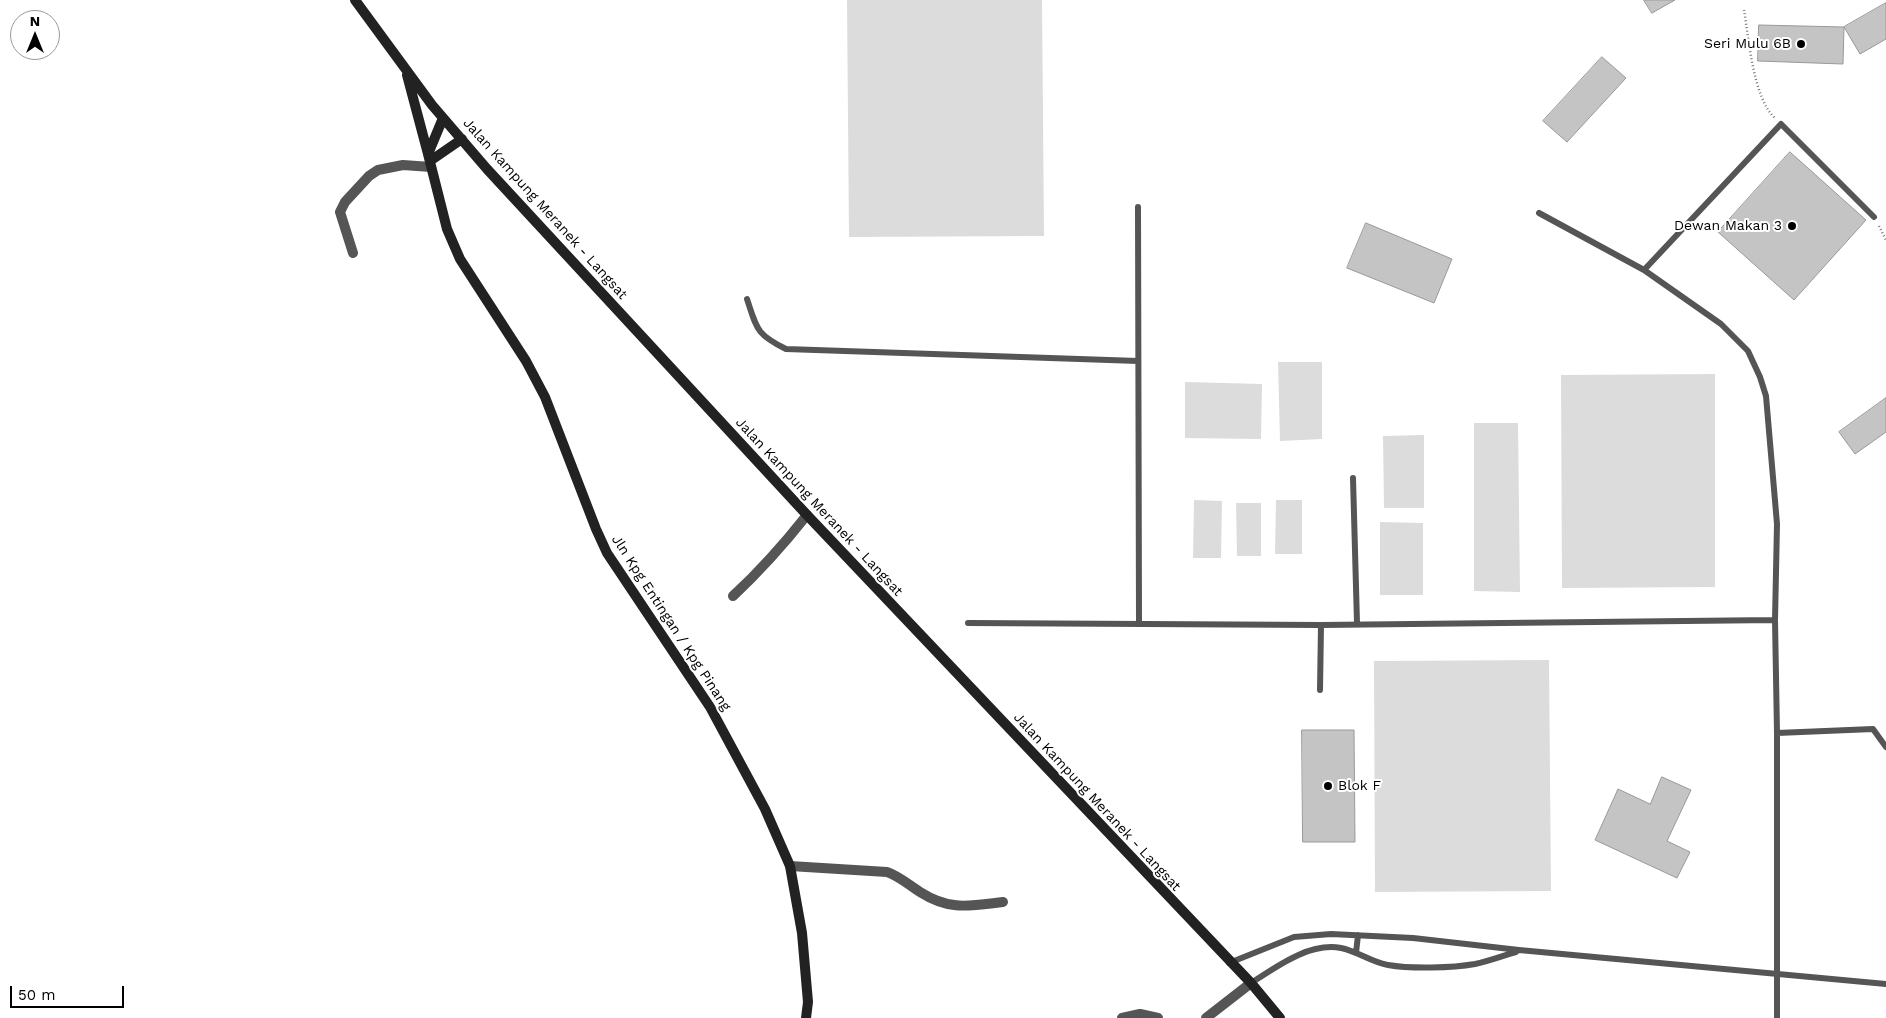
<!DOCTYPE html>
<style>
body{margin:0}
#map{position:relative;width:1886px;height:1018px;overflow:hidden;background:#fff;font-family:"Work Sans",sans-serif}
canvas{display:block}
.north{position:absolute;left:10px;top:10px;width:50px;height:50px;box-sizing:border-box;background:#fff;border:1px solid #999;border-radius:50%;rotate:0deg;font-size:14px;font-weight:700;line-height:20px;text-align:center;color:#000}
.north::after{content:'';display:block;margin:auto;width:18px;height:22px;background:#000;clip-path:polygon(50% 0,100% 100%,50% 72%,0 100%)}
.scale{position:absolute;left:10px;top:986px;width:114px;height:22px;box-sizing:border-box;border:2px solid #000;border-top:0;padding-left:6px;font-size:15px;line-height:18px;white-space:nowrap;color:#000;-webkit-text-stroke:4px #fff;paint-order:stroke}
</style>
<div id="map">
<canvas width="1886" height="1018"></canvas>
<div class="north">N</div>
<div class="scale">50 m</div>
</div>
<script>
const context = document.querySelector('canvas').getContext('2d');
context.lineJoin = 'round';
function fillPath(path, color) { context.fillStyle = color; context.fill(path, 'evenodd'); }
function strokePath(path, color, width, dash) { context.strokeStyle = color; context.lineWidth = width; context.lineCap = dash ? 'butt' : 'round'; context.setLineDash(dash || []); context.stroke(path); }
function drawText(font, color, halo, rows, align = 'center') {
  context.font = font + ' "Work Sans",sans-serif'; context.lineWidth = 4; context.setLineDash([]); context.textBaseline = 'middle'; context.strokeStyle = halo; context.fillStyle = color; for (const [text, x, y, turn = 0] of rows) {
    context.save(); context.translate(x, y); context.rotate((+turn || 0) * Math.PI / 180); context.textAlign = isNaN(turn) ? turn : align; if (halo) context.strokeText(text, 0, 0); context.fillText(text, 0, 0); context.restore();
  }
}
const green = new Path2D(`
 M 847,0 L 1042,0 L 1044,236 L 849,237 Z
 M 1278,362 L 1322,362 L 1322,439 L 1280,441 Z
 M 1715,374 L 1715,587 L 1562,588 L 1561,375 Z
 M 1185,382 L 1262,384 L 1261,439 L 1185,438 Z
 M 1474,423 L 1518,423 L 1520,592 L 1474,591 Z
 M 1424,435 L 1424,508 L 1384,508 L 1383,436 Z
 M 1194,500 L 1222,501 L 1221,558 L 1193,558 Z
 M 1276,500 L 1302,500 L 1302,554 L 1275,554 Z
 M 1236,503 L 1261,503 L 1261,556 L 1237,556 Z
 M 1380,522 L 1423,523 L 1423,595 L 1380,595 Z
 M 1549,660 L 1551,891 L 1375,892 L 1374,661 Z`);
const building = new Path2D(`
 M 1644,0 L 1675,0 L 1652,13 Z
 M 1886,3 L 1886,39 L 1860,54 L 1844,27 Z
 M 1759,25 L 1844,27 L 1843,64 L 1758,61 Z
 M 1602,57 L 1626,78 L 1567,142 L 1543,121 Z
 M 1790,152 L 1866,220 L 1794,300 L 1718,232 Z
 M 1366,223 L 1452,259 L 1434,303 L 1347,268 Z
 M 1886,398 L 1886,432 L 1855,454 L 1839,432 Z
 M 1302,730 L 1354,730 L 1355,842 L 1303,842 Z
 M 1662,777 L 1691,790 L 1667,841 L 1690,852 L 1677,878 L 1595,840 L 1618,789 L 1650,804 Z`);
const path = new Path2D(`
 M 1744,10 C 1749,39 1753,98 1775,118
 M 1879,226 L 1886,240`);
const service = new Path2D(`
 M 1138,207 L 1139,624
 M 1539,213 L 1644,270 L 1721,324 L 1748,351 L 1760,377 L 1766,396 L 1777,524 L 1775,620 L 1777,733 L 1777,1018
 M 1644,270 L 1781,124 L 1874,217
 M 747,299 C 757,329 756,334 786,349 L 1138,361
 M 1353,478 L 1357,623
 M 968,623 L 1321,625 L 1775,620
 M 1320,690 L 1321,625
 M 1777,733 L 1873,729 L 1886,747
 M 1356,953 L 1358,935
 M 1229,963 L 1294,937 L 1331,934 L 1413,938 L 1519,950 L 1886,984
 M 1251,983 C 1276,967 1309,942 1341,948 C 1357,951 1371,962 1388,965 C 1411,969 1452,968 1475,964 C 1489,961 1502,956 1516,952`);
const minor = new Path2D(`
 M 353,253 L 340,212 L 345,202 L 369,176 L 378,170 L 403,165 L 431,167
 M 733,596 C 760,571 784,544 807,515
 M 790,866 L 887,872 C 899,876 909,885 920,892 C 950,911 969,906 1003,902
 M 1122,1018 L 1140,1014 L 1158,1018
 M 1206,1018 L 1251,983`);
const secondary = new Path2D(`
 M 355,0 L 432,105 L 487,169 L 807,515 L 1251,983 L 1280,1018
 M 407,75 L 428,154
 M 443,118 L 428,154 L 447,229 L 460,259 L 526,361 L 545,397 L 596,529 L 607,553 L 710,707 L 765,809 L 790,866 L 802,933 L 808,1002 L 806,1018
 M 430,161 L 462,139`);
const markers = [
 [1801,44,5,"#000"],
 [1792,226,5,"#000"],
 [1328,786,5,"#000"]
];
const poiNames = [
 ["Seri Mulu 6B",1791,44],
 ["Dewan Makan 3",1782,226],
 ["Blok F",1338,786,"left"]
];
const streetNames = [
 ["Jalan Kampung Meranek - Langsat",545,209,48],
 ["Jalan Kampung Meranek - Langsat",819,507,47],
 ["Jln Kpg Entingan / Kpg Pinang",671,623,57],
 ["Jalan Kampung Meranek - Langsat",1097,802,47]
];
fillPath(green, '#dcdcdc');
fillPath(building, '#c4c4c4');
strokePath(building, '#999', 1);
strokePath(path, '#777', 2.5, [1, 2.5]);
strokePath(service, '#555', 6);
strokePath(minor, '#555', 10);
strokePath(secondary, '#222', 10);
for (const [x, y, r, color] of markers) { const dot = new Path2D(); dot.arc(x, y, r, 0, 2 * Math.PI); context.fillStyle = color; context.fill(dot); strokePath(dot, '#fff', 2); }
drawText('14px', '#000', '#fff', poiNames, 'right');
drawText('14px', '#000', '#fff', streetNames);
</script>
